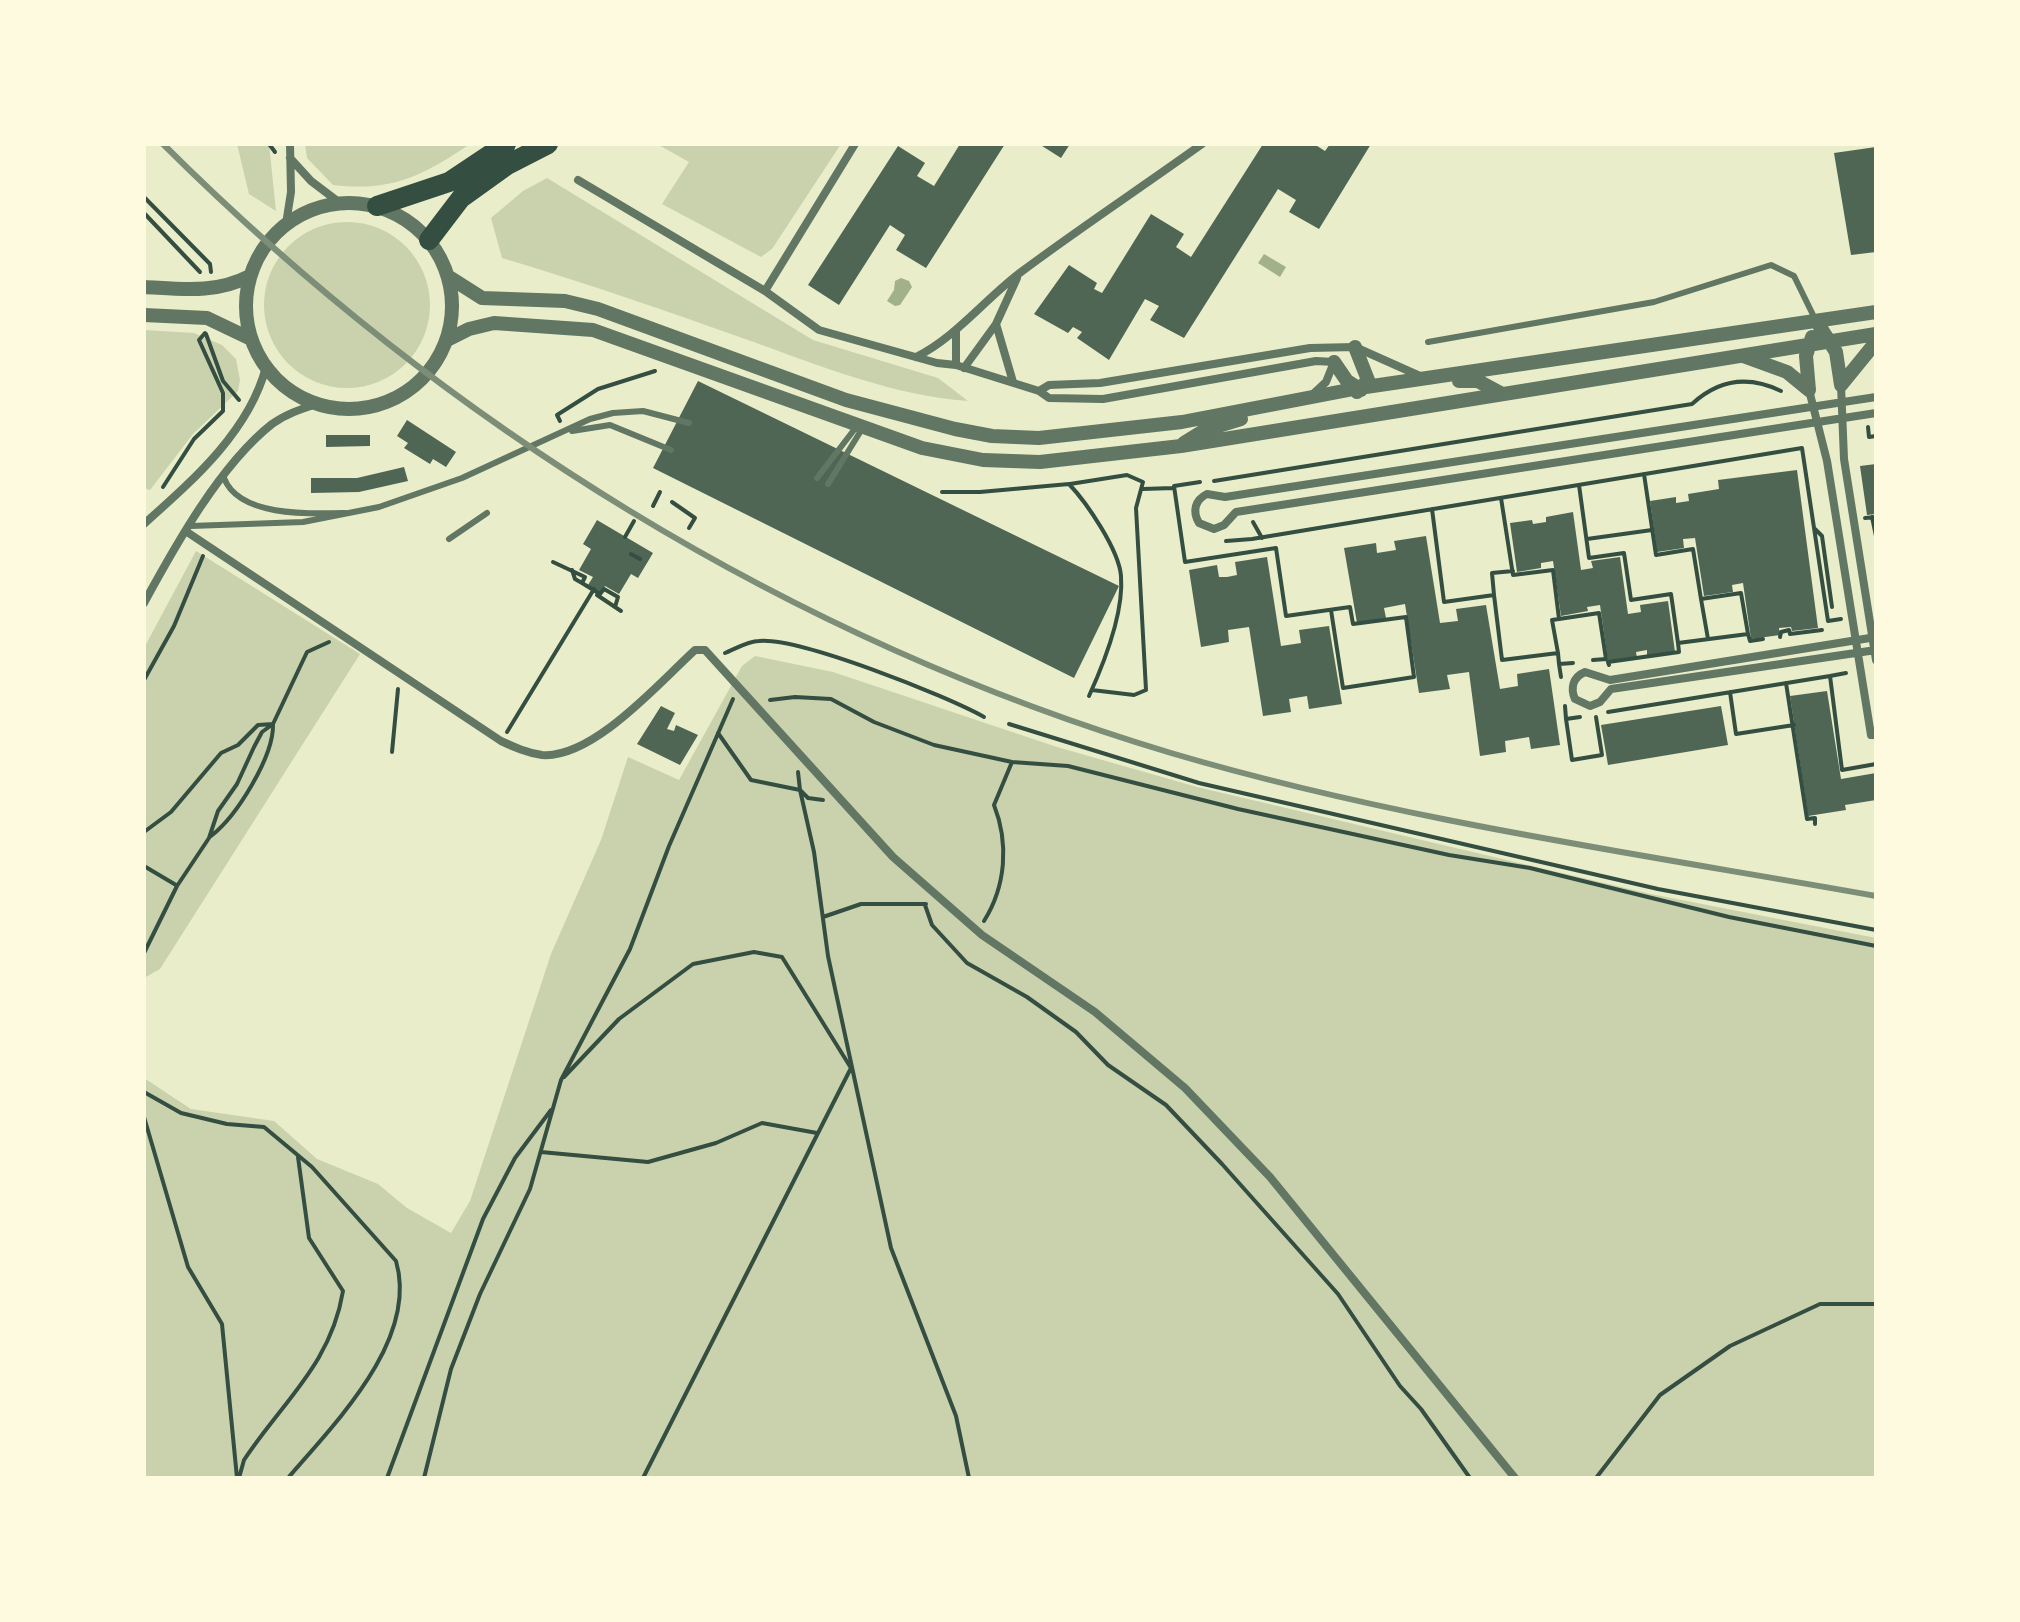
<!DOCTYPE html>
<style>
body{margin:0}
#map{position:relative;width:2020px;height:1622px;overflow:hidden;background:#e9edc9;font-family:Poppins,sans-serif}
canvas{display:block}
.frame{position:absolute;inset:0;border:146px solid #fefae0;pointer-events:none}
</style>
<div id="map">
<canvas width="2020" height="1622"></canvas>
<div class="frame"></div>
</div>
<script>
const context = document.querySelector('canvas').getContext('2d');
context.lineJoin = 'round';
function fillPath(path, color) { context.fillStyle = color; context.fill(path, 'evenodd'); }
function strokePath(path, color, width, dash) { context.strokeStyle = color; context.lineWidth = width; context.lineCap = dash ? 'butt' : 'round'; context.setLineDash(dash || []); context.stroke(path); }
const green = new Path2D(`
 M 237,144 L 269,144 L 276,211 L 249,194 Z
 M 305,144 L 470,144 C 423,176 391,192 333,185 L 307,158 Z
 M 657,144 L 841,144 L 772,249 L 761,257 L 662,204 L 689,162 Z
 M 547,178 L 813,340 L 938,378 L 968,401 C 895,396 820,366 751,341 C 669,312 586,283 502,258 L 491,218 L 523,191 Z
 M264 305a83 83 0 1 1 166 0a83 83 0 1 1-166 0Z
 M 144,330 L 194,333 L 222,345 L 236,359 L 240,380 L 238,391 L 193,434 L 150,490 L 144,488 Z
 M 196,551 L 360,654 L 160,969 L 144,978 L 144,648 Z
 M 755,656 L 833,672 L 1057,747 L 1197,787 L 1651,894 L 1876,938 L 1876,1478 L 144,1478 L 144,1078 L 191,1109 L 274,1121 L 317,1159 L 378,1184 L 407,1208 L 451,1233 L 470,1201 L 551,954 L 601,840 L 628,757 L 679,780 L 742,666 Z`);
const water = new Path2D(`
 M 1264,254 L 1286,267 L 1280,277 L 1258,263 Z
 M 901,278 L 909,281 L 912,287 L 900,305 L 895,306 L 887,301 L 894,290 L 895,281 Z`);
const building = new Path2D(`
 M 960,144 L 1005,144 L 926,268 L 896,250 L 905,235 L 890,225 L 839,305 L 808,285 L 898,146 L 925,163 L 917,176 L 934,186 Z
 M 1039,144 L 1070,144 L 1061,158 Z
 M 1263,144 L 1314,144 L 1325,151 L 1330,144 L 1371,144 L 1319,229 L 1289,212 L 1296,200 L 1278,189 L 1184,338 L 1150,320 L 1159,306 L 1145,299 L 1109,360 L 1077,338 L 1082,332 L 1073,327 L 1068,333 L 1034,314 L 1069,265 L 1097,283 L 1094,289 L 1102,293 L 1151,214 L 1184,234 L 1176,247 L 1191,257 Z
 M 1876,147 L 1876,252 L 1851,255 L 1834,153 Z
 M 698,381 L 1119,586 L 1074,678 L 653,468 Z
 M 407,420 L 456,452 L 446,467 L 433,459 L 430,464 L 404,448 L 408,443 L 397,436 Z
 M 326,435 L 370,435 L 370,446 L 326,447 Z
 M 1876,464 L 1876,514 L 1867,515 L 1860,466 Z
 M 404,467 L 408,481 L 359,492 L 311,493 L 311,478 L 357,478 Z
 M 1797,470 L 1818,628 L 1792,631 L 1791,627 L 1779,628 L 1780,635 L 1751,639 L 1743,583 L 1732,585 L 1733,592 L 1704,596 L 1695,538 L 1683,539 L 1684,548 L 1657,552 L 1650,501 L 1676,497 L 1676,503 L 1689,501 L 1688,494 L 1719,489 L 1718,480 Z
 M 1573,512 L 1581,570 L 1593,568 L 1591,561 L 1620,557 L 1628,614 L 1641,612 L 1640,605 L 1668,601 L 1675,652 L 1647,656 L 1647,650 L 1636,652 L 1637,658 L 1608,662 L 1600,605 L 1587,607 L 1588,611 L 1561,616 L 1553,561 L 1541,563 L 1541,568 L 1517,572 L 1510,523 L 1532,520 L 1533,524 L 1546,522 L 1546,517 Z
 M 597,520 L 653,553 L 638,578 L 631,574 L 619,594 L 605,586 L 601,593 L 588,585 L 593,577 L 579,570 L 591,549 L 583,544 Z
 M 1426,536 L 1440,623 L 1458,621 L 1456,609 L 1486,605 L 1500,689 L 1518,686 L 1517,674 L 1549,669 L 1560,745 L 1531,749 L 1529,737 L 1505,741 L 1506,752 L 1480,756 L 1469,672 L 1447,675 L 1450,689 L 1419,693 L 1405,604 L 1384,608 L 1386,618 L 1357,623 L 1344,548 L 1376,543 L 1377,553 L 1396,550 L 1394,541 Z
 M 1267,557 L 1281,646 L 1301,643 L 1299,630 L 1329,626 L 1342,704 L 1309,709 L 1307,696 L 1289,699 L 1291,712 L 1263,716 L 1249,627 L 1228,630 L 1229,642 L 1201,647 L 1189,570 L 1217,565 L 1219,577 L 1227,577 L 1237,575 L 1235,562 Z
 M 1827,691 L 1841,779 L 1876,773 L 1876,800 L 1845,805 L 1846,810 L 1808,816 L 1790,696 Z
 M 661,706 L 675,713 L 667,729 L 674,731 L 676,725 L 698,735 L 680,765 L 637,744 Z
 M 1721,706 L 1728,745 L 1608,765 L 1601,725 Z`);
const path = new Path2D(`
 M 269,144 L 275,152
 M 144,197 L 210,264 L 211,272
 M 144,213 L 200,272
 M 206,334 L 223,381 L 239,400
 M 560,421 L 557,415 L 598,389 L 655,371
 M 1868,427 L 1869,437 L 1876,436
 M 1644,474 L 1656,555 L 1693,549 L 1701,599 L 1741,593 L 1748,634
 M 1214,481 L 1692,404 C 1718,380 1748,375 1781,391
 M 1200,482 L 1174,486 L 1185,562 L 1276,548 L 1286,616 L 1350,607 L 1353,624 L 1406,617 L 1414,677 L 1343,688 L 1331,610
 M 1070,484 L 1127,475 L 1143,482 L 1136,508 L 1146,690 L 1134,695 L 1092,690
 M 1579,485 L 1589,558 L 1624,553 L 1631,600 L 1671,594 L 1678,643
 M 163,487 L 194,439 L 223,411 L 223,393 L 199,340 L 205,333
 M 1143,489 L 1173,488
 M 942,492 L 980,492 L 1069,484 C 1087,503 1119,550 1121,576 C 1124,613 1104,663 1089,696
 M 1501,498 L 1513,575 L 1553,570 L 1559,619 L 1599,613 L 1606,659 L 1593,660
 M 672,502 L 695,518 L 689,528
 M 653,506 L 660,492
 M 1432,509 L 1444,602 L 1494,595 L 1502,660 L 1558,653 L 1559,664
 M 1872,517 L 1876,536
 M 1865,518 L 1876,517
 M 1253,522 L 1262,538
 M 1815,529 L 1822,536 L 1832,607
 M 625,537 L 634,521
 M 1587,539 L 1652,530
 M 1226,541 L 1252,539 L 1802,448 L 1828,621 L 1841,619
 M 631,554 L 640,559
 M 553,562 L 585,577 L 582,583 L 600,594 L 604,589 L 618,597 L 615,607
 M 572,570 L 575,579 L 582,583
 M 597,595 L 621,611
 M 1494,595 L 1492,573 L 1513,571
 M 1701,599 L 1708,639
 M 1780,637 L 1781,632 L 1789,630 L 1790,634 L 1822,630
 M 725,653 C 735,649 748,641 759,641 C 799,637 947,696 984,717
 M 1558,653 L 1552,620 L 1559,619
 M 1609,665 L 1608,662 L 1679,652 L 1678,643 L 1748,634 L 1750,641 L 1763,639
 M 1830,676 L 1846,673
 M 1561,677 L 1559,664 L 1573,663
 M 144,680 L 174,626 L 203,556
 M 1786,683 L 1807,819 L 1815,818 L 1815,824
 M 1730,692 L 1736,734 L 1794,725
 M 770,700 L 795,697 L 831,699 L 874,722 L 934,745 L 1012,762
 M 1565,706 L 1566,719 L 1580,717
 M 1608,712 L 1830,676 L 1842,770 L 1876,764
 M 1566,719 L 1572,760 L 1602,755 L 1596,717
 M 1009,724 L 1199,783 L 1658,889 L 1876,930
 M 507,732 L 594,589
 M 718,733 L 751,780 L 800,790 L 798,772
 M 392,752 L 398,689
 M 823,800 L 808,798 L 800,790 L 814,852 L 828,956 L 891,1248 L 956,1416 L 969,1478
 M 144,832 L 171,812 L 221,753 L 238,745 L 258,725 L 273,724 C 274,756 237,816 211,836
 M 144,866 L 176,885
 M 925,905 L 932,925 L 967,963 L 1027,997 L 1076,1032 L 1108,1065 L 1166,1105 L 1222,1164 L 1338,1294 L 1400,1386 L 1421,1409 L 1470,1478
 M 823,917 L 861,904 L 926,904
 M 984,921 C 1006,886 1009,843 994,805 L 1012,762 L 1068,766 L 1238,809 L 1449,855 L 1530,868 L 1729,917 L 1876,946
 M 144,953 L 177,886 L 209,838 L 218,811 L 237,784 L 254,747 L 262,732 L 273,724 L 307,652 L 329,642
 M 564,1077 L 619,1019 L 693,964 L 754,952 L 782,957 L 851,1068 L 643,1478
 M 144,1092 L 181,1113 L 227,1124 L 264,1127 L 312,1167 L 396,1261 C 419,1340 335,1423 288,1478
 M 144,1117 L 188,1267 L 222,1324 L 237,1478
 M 541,1152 L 648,1162 L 716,1143 L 762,1123 L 817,1133
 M 239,1478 L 244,1460 C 283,1401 331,1364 343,1291 L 309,1238 L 298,1157
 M 387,1478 L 483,1219 L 515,1158 L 551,1110
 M 424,1478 L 451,1369 L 480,1294 L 530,1189 L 561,1080 L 630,949 L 669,846 L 733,699
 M 1596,1478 L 1660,1395 L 1730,1346 L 1820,1304 L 1876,1304`);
const service = new Path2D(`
 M 1428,342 L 1654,302 L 1771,265 L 1794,276 L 1816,321
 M 572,431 L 610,425 L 671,450
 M 224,478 C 239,517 310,514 345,513
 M 817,478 L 857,426
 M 828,484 L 862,429
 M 191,526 L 303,522 L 379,507 L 462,478 L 590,419 L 613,413 L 643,411 L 689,423
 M 449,539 L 487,513`);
const minor = new Path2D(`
 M 290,158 L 311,181 L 340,203
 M 578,180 L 765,291 L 819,330 L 937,363 L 956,365 L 1039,391 L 1049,398 L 1103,399 L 1316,361 L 1334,362 L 1326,382 L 1311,396
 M 286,224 L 291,192 L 290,144
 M 765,291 L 855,144
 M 956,331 L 956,365
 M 916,357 C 955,338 985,299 1021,272 C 1080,228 1142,187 1202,144
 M 964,368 L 996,324
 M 1013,382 L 996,324 L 1017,278
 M 1841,385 L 1844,459 L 1876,660
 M 1809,390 L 1827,461 L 1871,735 L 1876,735
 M 1039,391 L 1049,385 L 1100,383 L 1310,348 L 1355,347 L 1420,376
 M 1876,397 L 1225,497 L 1207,494 C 1195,500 1192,511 1199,523 L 1214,529 L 1224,525 L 1236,512 L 1876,413
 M 144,524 C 192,481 249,432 266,367
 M 187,532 L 501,741 C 514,747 527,753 542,755 C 593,759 660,682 695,650 L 705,650 L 893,857 L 982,935 L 1095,1012 L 1185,1088 L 1270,1177 L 1515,1478
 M 144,603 C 175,546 220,465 272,424 C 286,414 301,409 317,404
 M 1876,637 L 1610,680 L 1585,672 C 1573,677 1570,688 1575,699 L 1590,706 L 1600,702 L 1611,689 L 1876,650`);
const tertiary = new Path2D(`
 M246 306a103 103 0 1 1 206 0a103 103 0 1 1-206 0Z
 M 449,277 L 482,298 L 565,301 L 598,309 L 846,400 L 955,429 L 992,436 L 1039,438 L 1182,422 L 1359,388 L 1876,312
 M 144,287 C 182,289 215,294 250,276
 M 144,315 L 207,318 L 251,339
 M 1817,322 L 1836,352 L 1841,385
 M 447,340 L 469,329 L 494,323 L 593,330 L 922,448 L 983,460 L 1040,462 L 1181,446 L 1876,334
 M 1355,347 L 1368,380 L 1357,392
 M 1743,356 L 1787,372 L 1809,390
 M 1334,362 L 1347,381 L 1361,390
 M 1459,381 L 1478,381 L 1502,394
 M 1841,385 L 1876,342
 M 1809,390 L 1806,356 L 1812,337
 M 1184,443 L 1205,430 L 1241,419`);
const motorway = new Path2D(`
 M 377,206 L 449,182 L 506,144
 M 429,240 L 461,198 L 507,165 L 548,144`);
const rail = new Path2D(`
 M 163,144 C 444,424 790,639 1171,753 C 1401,821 1641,854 1876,896`);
fillPath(green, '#cad2ad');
fillPath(water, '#a3b18a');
fillPath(building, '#4f6655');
strokePath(path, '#344e41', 4);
strokePath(service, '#617663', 6);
strokePath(minor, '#617663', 8);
strokePath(tertiary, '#617663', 14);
strokePath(motorway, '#344e41', 20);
strokePath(rail, '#7c8e77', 6);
</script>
